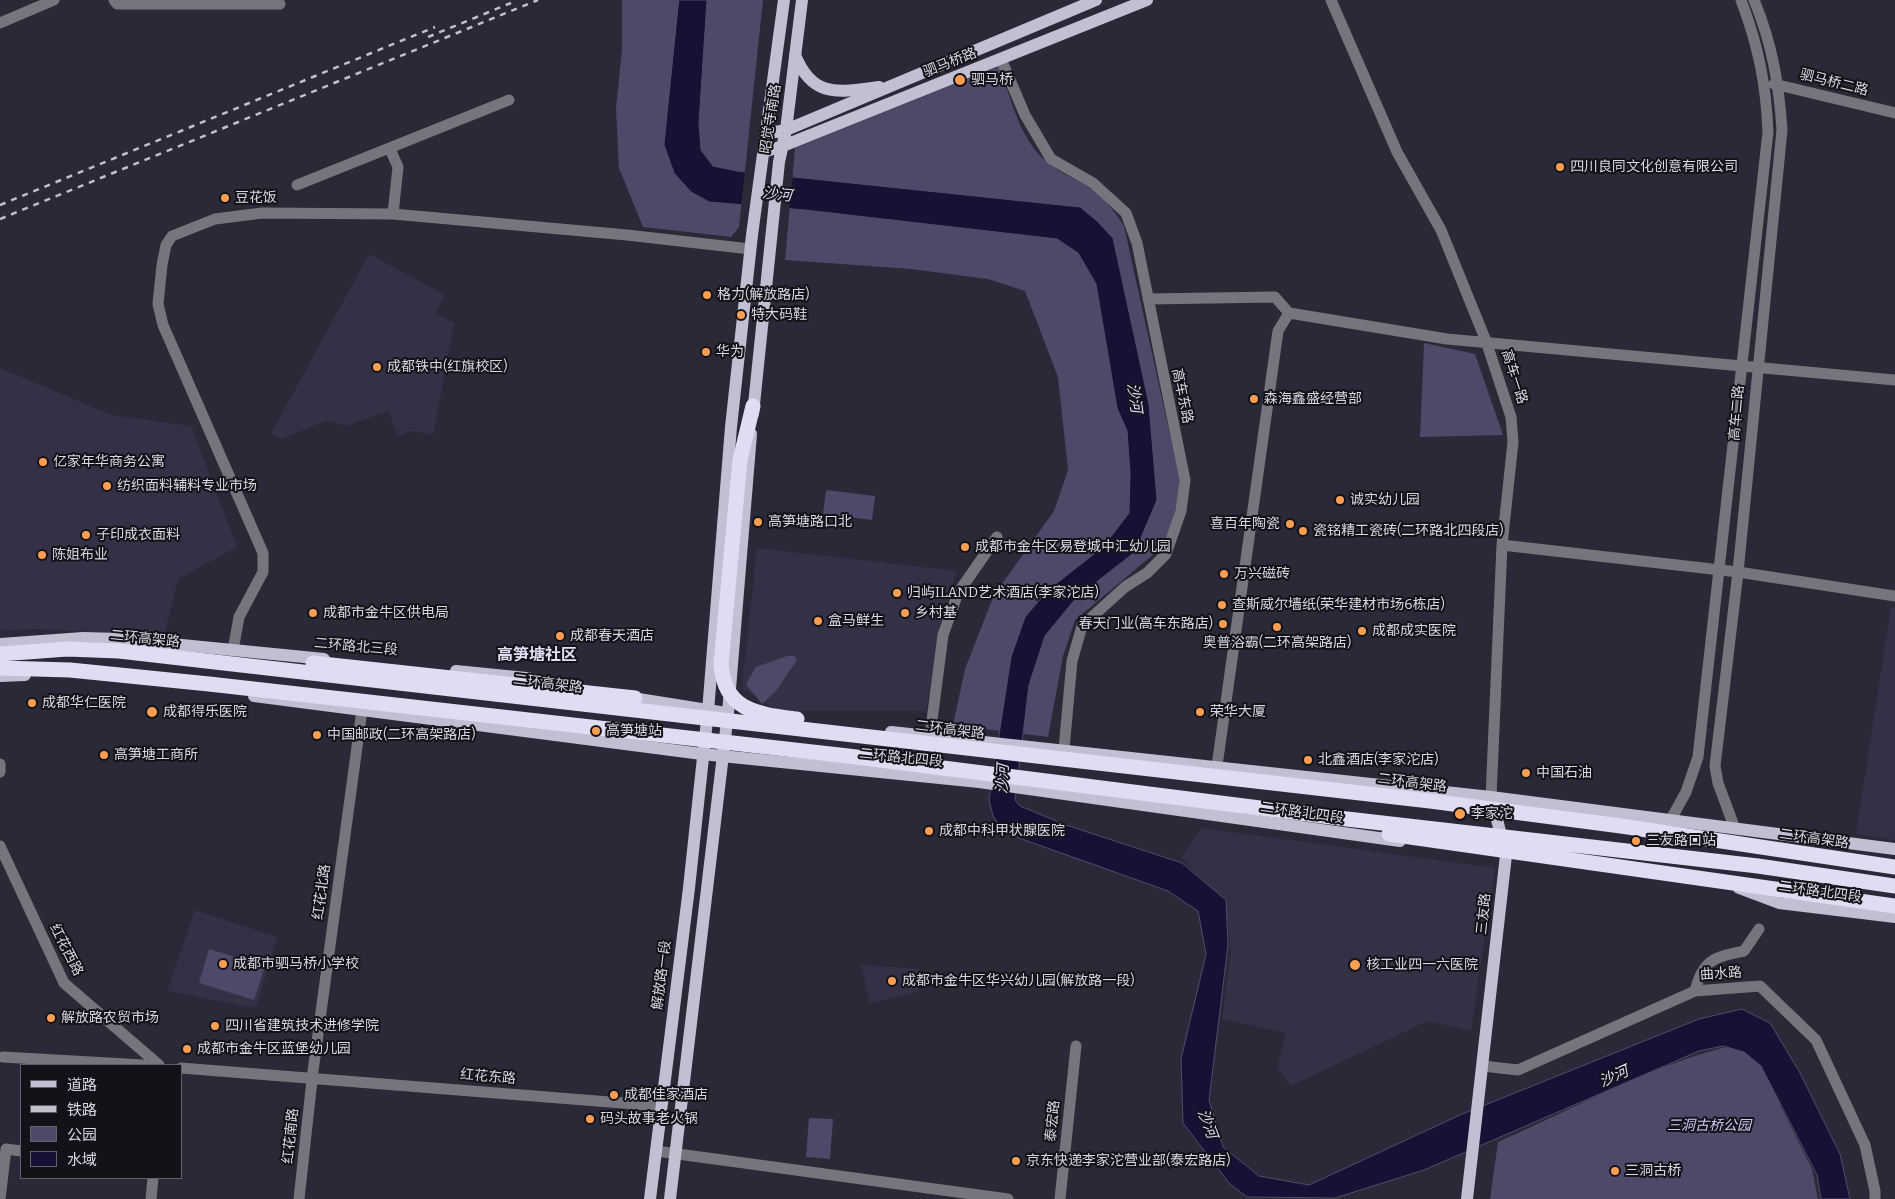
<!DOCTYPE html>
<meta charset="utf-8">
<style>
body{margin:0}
#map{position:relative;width:1895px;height:1199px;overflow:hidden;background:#2a2938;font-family:Bitter,"Noto Sans SC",serif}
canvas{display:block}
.legend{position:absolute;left:20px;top:1064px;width:162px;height:115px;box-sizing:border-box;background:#131219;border:1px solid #626169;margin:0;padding:6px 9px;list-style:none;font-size:15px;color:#d8d8e2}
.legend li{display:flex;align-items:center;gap:10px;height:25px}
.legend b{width:25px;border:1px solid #626169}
</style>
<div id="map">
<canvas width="1895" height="1199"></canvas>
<ul class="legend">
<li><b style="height:6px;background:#c1bfd1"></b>道路</li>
<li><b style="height:6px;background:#c1c0cb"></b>铁路</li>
<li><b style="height:14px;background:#4c4969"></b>公园</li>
<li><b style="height:14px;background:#191036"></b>水域</li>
</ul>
</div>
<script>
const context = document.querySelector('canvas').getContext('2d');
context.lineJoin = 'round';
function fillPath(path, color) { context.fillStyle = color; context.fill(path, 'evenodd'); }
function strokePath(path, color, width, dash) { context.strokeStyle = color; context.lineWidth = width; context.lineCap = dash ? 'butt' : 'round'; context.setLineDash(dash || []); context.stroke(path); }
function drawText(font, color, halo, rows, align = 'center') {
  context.font = font + ' Bitter,"Noto Sans SC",serif'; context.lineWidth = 4; context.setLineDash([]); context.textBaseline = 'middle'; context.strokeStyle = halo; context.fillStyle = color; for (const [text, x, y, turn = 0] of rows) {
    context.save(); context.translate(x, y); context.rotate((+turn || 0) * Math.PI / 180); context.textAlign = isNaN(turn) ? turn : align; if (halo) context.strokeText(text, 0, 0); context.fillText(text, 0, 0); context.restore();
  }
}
const built = new Path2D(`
 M 369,254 L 445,295 L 435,313 L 454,323 L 433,435 L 411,431 L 398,436 L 388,411 L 346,426 L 328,420 L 281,439 L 271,434 Z
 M 0,368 L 111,415 L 191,426 L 237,547 L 178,579 L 164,636 L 38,629 L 0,630 Z
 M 757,548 L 956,571 L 940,632 L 926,711 L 778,711 L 742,688 Z
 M 1891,607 L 1895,608 L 1895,840 L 1856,834 Z
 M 1202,828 L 1495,868 L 1471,1031 L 1427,1021 L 1291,1086 L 1277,1068 L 1286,1033 L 1222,1019 L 1231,953 L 1228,922 L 1211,889 L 1181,857 Z
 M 195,910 L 277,937 L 256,1008 L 167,991 Z
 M 861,965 L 920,969 L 918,992 L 870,1003 Z`);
const green = new Path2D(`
 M 622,0 L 763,0 L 739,227 L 731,237 L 643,227 L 619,168 L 616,108 L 622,49 Z
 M 999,66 C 1011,98 1019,138 1046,161 C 1058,172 1071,177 1085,185 C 1102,195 1113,209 1124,226 L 1179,476 L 1179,496 L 1171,526 L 1161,548 L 1075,620 L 1063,656 L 1048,737 L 953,725 L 965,669 L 994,595 L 1054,511 L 1068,470 L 1058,377 L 1025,291 L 988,279 L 911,269 L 785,260 L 795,148 Z
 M 1424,343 L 1475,354 L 1503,435 L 1420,437 Z
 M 826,490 L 875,496 L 872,520 L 823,514 Z
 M 787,656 L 794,656 L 797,660 L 776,691 L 762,704 L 746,684 L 756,667 Z
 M 209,949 L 265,966 L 254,1000 L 199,983 Z
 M 1735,1045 L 1762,1059 L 1781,1107 L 1812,1169 L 1818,1199 L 1490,1199 L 1498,1142 C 1576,1108 1651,1064 1735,1045 Z
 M 809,1118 L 833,1119 L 830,1159 L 806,1157 Z`);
const water = new Path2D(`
 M 679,0 L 707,0 L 699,123 L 701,150 L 713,166 L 737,171 L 1080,207 L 1097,221 L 1113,238 L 1149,404 L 1157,500 L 1135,552 L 1076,598 L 1045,636 L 1029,685 L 1015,800 L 1020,806 L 1066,825 L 1182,863 L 1226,900 L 1228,945 L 1209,1100 L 1223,1147 L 1259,1176 L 1309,1185 L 1460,1115 L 1699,1019 L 1742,1009 L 1770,1023 L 1800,1073 L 1840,1154 L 1850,1199 L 1821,1199 L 1817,1175 L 1761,1066 L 1744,1052 L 1723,1046 L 1699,1051 L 1424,1170 L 1335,1198 L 1247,1197 L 1230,1184 L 1183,1123 L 1181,1059 L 1206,954 L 1198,911 L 1168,891 L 1005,833 L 993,816 L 989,800 L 1011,657 L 1025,617 L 1048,590 L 1103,547 L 1129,513 L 1130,472 L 1127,431 L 1117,408 L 1096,284 L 1078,253 L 1057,239 L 805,210 L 709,202 L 691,192 L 674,173 L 664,145 Z`);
const pier = new Path2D(`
 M 745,169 L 793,174 L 789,211 L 741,207 Z`);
const minor = new Path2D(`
 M 114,0 L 117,4 L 280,4
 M 1331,0 L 1397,152 L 1441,230 L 1486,341 L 1511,417 L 1513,442 L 1502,545 L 1491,797
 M 0,23 L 54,0
 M 1001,59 L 1025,115 L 1051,159 L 1093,183 L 1126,213 L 1137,243 L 1185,480 L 1181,511 L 1166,554 L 1147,573 L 1125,587 L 1082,626 L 1072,661 L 1064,749
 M 1774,84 L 1895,113
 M 390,149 L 398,167 L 393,214
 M 297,185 L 509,100
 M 1148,299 L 1275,297 L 1289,313 L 1447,339 L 1895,380
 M 1502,545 L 1738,572 L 1895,596
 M 233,650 L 239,617 L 263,572 L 263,553 L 163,325 L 158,304 L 162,265 L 166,245 L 172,236 L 215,219 L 262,213 L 393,214 L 627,235 L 750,249
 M 930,736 L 943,635 L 958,593 L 997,537
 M 0,764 L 0,772
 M 1217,766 L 1278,331 L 1289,313
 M 1670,821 L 1686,792 L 1698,757 L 1768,132 C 1766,83 1758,45 1741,0
 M 1735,829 L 1718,783 L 1715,766 L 1738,572 L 1782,130 C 1779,84 1772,43 1754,0
 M 0,846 L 64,983 L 159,1065
 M 1695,991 C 1703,959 1715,957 1744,951 L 1759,929
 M 3,1057 L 143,1065
 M 1483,1066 L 1518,1070 L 1695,991 L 1760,986 L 1816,1040 L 1865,1145 L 1875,1191 L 1875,1199
 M 181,1068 L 660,1106
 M 656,1151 L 1008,1199
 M 0,1199 L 6,1149 L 21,1151
 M 151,1199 L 153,1178
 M 299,1199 L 313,1071 L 362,710
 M 1060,1199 L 1076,1046`);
const major = new Path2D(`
 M 795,55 C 813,99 838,92 879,87
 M 765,134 L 786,130 L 1096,0
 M 763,152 L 783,146 L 1147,0
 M 753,414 L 779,162 L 786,130 L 802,0
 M 0,644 L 83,638 L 121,639 L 324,659
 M 456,671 L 526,678 L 552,683
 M 0,676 L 25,675
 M 254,696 L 702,754 L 979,782 L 1400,841
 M 626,697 L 720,712
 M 891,732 L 1491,797 L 1895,849
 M 1739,888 L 1779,903 L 1895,917
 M 650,1199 L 689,888 L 708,711 L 731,427 L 752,235 L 784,0
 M 670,1199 L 728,713 L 751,434
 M 1467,1199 L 1506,855 L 1492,800`);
const highway = new Path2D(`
 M 753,406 L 740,460 L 721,664 C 724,711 758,714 797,719
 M 0,654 L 67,649 L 119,651 L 1430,801 L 1621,826 L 1895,867
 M 313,663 L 635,698
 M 0,668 L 70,670 L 209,684 L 848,756 L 1347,819 L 1758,866 L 1895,886
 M 1389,834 L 1895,906`);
const rail = new Path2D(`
 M 428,37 L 511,3
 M 0,205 L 435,27
 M 0,219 L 538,0`);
const markers = [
 [960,80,6,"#fb9e52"],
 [1560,167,5,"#fb9e52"],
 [225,198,5,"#fb9e52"],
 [707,295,5,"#fb9e52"],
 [741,315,5,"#fb9e52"],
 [706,352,5,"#fb9e52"],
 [377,367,5,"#fb9e52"],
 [1254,399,5,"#fb9e52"],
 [43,462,5,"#fb9e52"],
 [107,486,5,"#fb9e52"],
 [1340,500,5,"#fb9e52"],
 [758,522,5,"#fb9e52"],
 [1290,524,5,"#fb9e52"],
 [1303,531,5,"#fb9e52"],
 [86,535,5,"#fb9e52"],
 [965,547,5,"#fb9e52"],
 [42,555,5,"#fb9e52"],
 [1224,574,5,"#fb9e52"],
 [897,593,5,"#fb9e52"],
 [1222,605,5,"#fb9e52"],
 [313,613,5,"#fb9e52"],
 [905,613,5,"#fb9e52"],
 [818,621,5,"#fb9e52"],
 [1223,624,5,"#fb9e52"],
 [1277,627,5,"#fb9e52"],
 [1362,631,5,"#fb9e52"],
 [560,636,5,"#fb9e52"],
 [32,703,5,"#fb9e52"],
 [152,712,6,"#fb9e52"],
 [1200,712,5,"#fb9e52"],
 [596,731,5,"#fb9e52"],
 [317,735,5,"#fb9e52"],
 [104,755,5,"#fb9e52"],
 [1308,760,5,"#fb9e52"],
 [1526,773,5,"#fb9e52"],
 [1460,814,6,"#fb9e52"],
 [929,831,5,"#fb9e52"],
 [1636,841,5,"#fb9e52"],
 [223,964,5,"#fb9e52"],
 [1355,965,6,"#fb9e52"],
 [892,981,5,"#fb9e52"],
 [51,1018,5,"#fb9e52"],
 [215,1026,5,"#fb9e52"],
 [187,1049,5,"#fb9e52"],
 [614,1095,5,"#fb9e52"],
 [590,1119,5,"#fb9e52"],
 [1016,1161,5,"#fb9e52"],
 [1615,1171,5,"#fb9e52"]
];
const streetNames = [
 ["驷马桥路",950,63,-22],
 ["驷马桥二路",1834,83,14],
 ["昭觉寺南路",771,119,-81],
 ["高车一路",1514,377,72],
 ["高车东路",1182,396,78],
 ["高车二路",1737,413,-85],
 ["二环高架路",145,639,6],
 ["二环路北三段",356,647,5],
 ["二环高架路",548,684,7],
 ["二环高架路",950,730,7],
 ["二环路北四段",901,758,6],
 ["二环高架路",1412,783,7],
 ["二环路北四段",1302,813,8],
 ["二环高架路",1814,839,8],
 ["红花北路",322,892,-82],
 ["二环路北四段",1820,892,8],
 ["三友路",1484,914,-84],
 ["红花西路",66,950,63],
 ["曲水路",1721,974,-4],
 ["解放路一段",662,975,-83],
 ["红花东路",488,1077,5],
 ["泰宏路",1053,1121,-84],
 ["红花南路",291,1136,-84]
];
const poiNames = [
 ["驷马桥",971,80],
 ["四川良同文化创意有限公司",1570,167],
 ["豆花饭",235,198],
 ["格力(解放路店)",717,295],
 ["特大码鞋",751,315],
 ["华为",716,352],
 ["成都铁中(红旗校区)",387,367],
 ["森海鑫盛经营部",1264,399],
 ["亿家年华商务公寓",53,462],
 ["纺织面料辅料专业市场",117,486],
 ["诚实幼儿园",1350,500],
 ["高笋塘路口北",768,522],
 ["喜百年陶瓷",1280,524,"right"],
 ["瓷铭精工瓷砖(二环路北四段店)",1313,531],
 ["子印成衣面料",96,535],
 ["成都市金牛区易登城中汇幼儿园",975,547],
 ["陈姐布业",52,555],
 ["万兴磁砖",1234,574],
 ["归屿ILAND艺术酒店(李家沱店)",907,593],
 ["查斯威尔墙纸(荣华建材市场6栋店)",1232,605],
 ["成都市金牛区供电局",323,613],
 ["乡村基",915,613],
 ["盒马鲜生",828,621],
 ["春天门业(高车东路店)",1213,624,"right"],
 ["成都成实医院",1372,631],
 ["成都春天酒店",570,636],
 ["奥普浴霸(二环高架路店)",1277,643,"center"],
 ["成都华仁医院",42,703],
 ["成都得乐医院",163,712],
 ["荣华大厦",1210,712],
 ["高笋塘站",606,731],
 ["中国邮政(二环高架路店)",327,735],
 ["高笋塘工商所",114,755],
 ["北鑫酒店(李家沱店)",1318,760],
 ["中国石油",1536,773],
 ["李家沱",1471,814],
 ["成都中科甲状腺医院",939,831],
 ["三友路口站",1646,841],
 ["成都市驷马桥小学校",233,964],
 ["核工业四一六医院",1366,965],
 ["成都市金牛区华兴幼儿园(解放路一段)",902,981],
 ["解放路农贸市场",61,1018],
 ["四川省建筑技术进修学院",225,1026],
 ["成都市金牛区蓝堡幼儿园",197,1049],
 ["成都佳家酒店",624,1095],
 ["码头故事老火锅",600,1119],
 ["京东快递李家沱营业部(泰宏路店)",1026,1161],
 ["三洞古桥",1625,1171]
];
const parkNames = [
 ["三洞古桥公园",1709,1126]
];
const waterNames = [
 ["沙河",777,195,6],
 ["沙河",1134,398,82],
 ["沙河",1003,779,-87],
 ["沙河",1614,1077,-24],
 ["沙河",1207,1124,69]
];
const quarterNames = [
 ["高笋塘社区",537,656]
];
fillPath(built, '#343147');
fillPath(green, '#4c4969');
fillPath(water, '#191036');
strokePath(water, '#524c6a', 1);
fillPath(pier, '#2a2938');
strokePath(minor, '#76757d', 11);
strokePath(major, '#c1bfd1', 12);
strokePath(highway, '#dfddf2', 15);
strokePath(rail, '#c1c0cb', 2.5, [6, 6]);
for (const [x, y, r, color] of markers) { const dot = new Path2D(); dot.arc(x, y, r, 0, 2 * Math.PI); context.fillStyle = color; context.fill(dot); strokePath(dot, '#131219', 2); }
drawText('14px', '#d8d8e2', '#131219', streetNames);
drawText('14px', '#d8d8e2', '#131219', poiNames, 'left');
drawText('italic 14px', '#cecaf6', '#131219', parkNames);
drawText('italic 15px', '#dddbf8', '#131219', waterNames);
drawText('bold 16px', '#e1dff4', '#131219', quarterNames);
</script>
